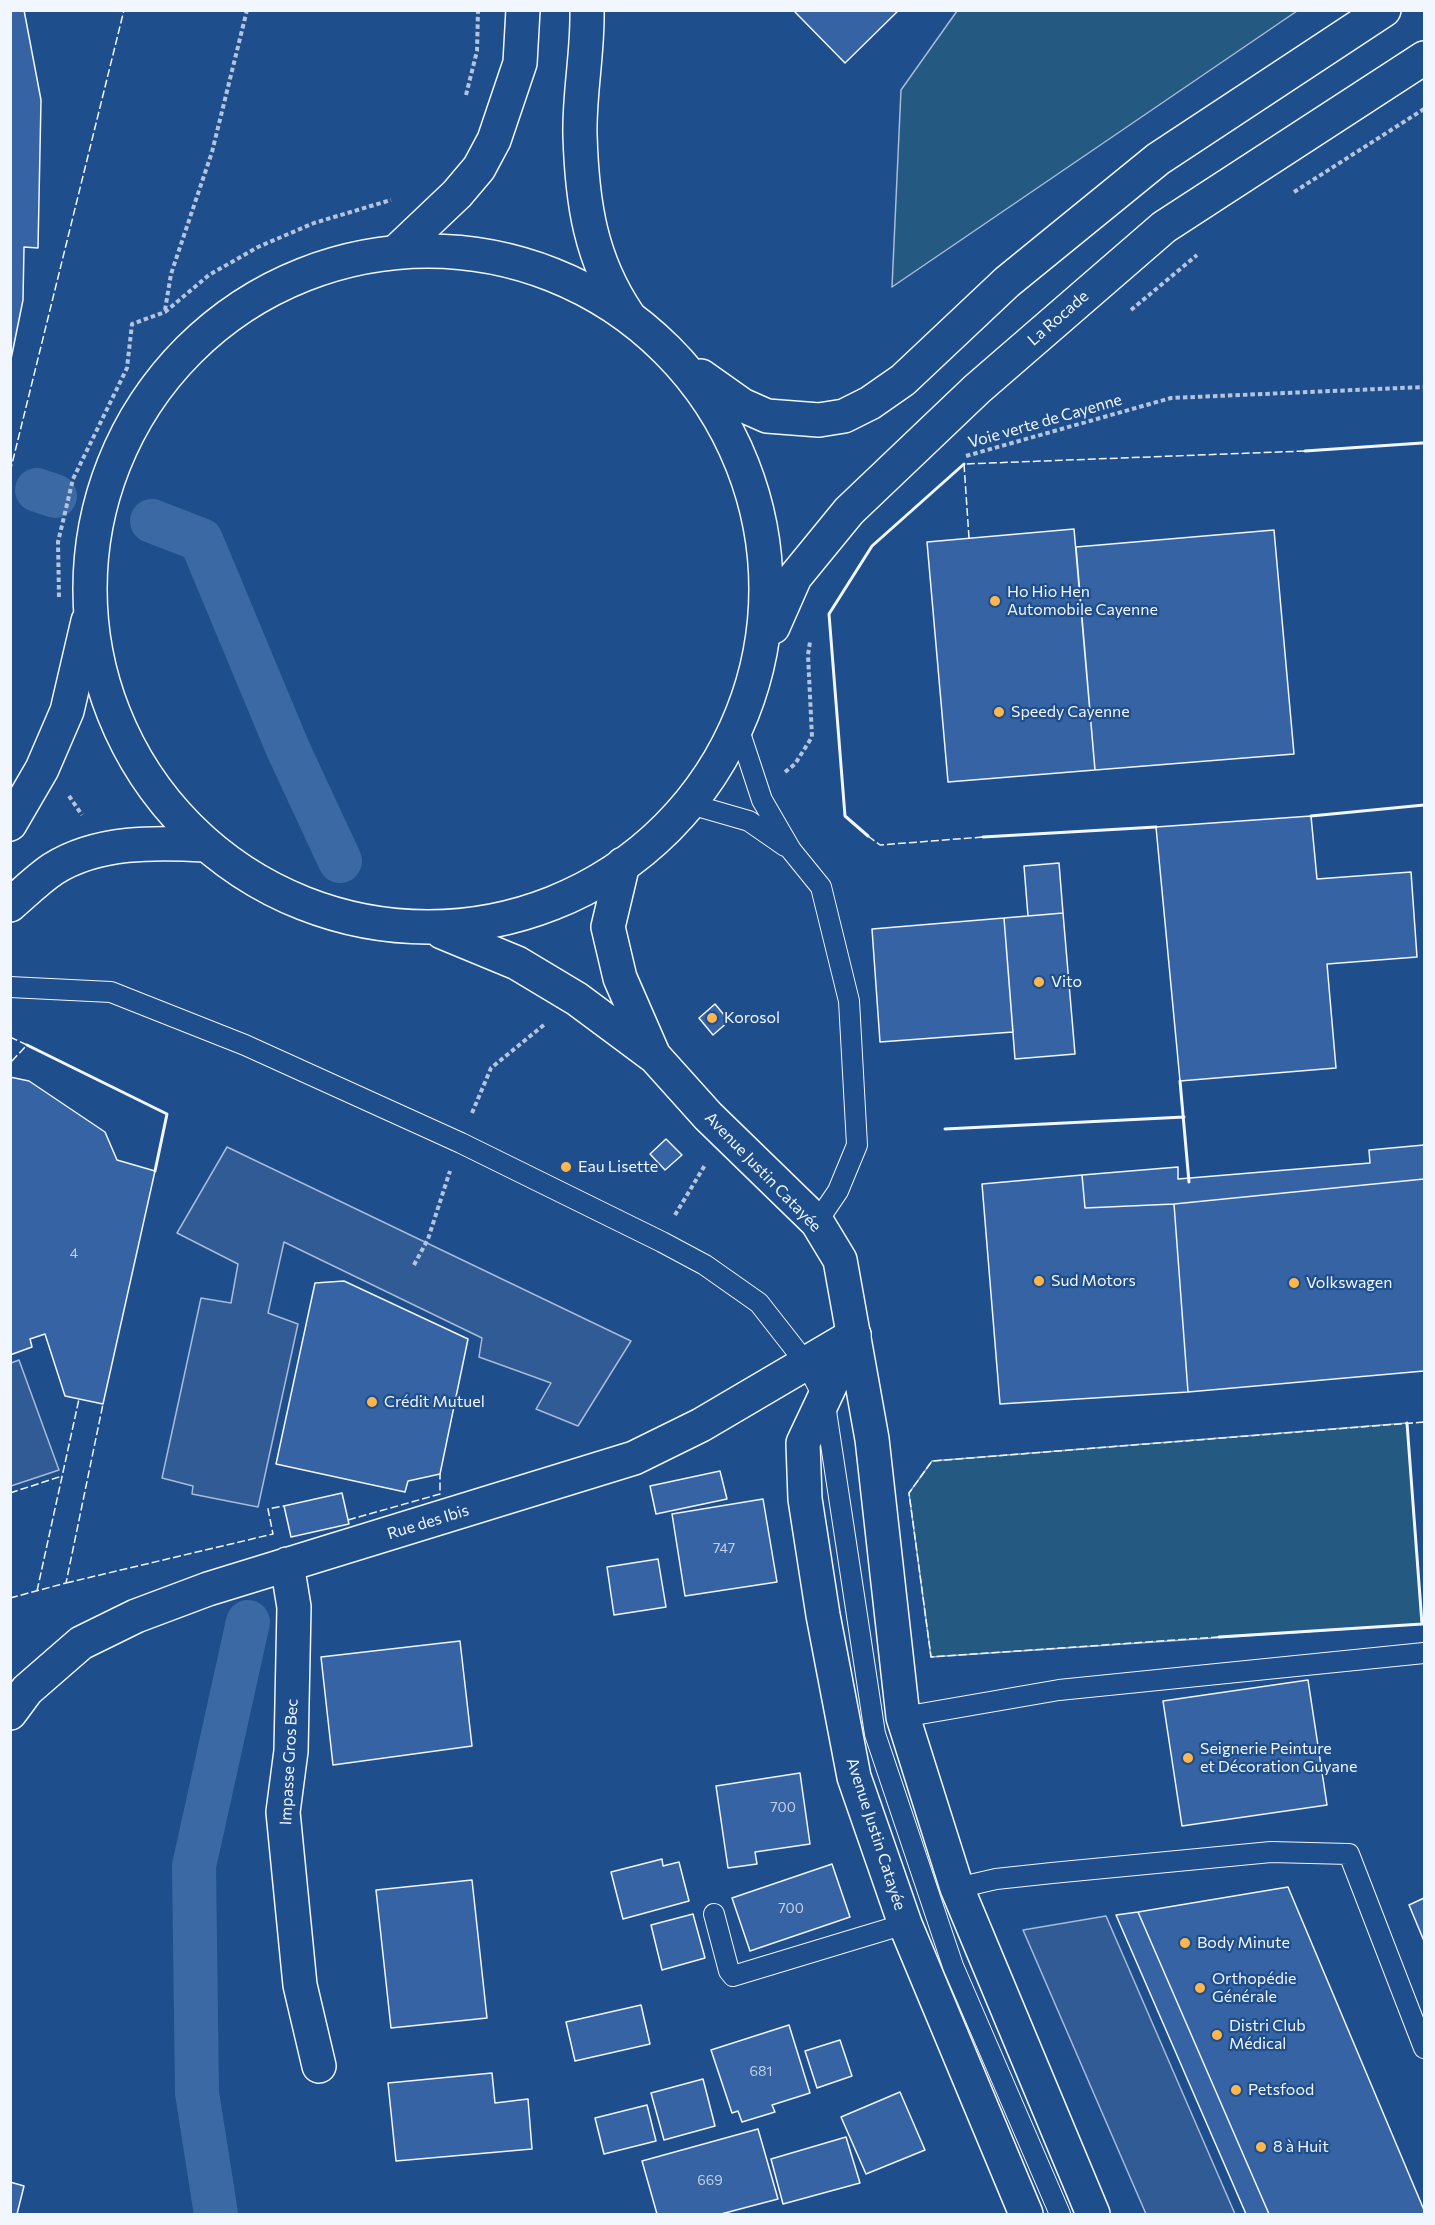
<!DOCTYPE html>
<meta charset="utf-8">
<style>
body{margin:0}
#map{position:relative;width:1435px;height:2225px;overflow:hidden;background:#1f4e8c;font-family:Commissioner,sans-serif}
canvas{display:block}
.frame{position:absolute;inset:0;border:12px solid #f2f6ff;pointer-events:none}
</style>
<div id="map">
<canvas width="1435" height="2225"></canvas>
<div class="frame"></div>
</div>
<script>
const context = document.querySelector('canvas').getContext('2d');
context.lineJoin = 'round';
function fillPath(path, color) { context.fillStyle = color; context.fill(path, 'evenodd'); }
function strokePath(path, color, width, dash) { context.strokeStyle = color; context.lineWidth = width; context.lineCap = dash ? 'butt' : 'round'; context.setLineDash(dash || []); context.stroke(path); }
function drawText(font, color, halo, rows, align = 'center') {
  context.font = font + ' Commissioner,sans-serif'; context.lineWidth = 4.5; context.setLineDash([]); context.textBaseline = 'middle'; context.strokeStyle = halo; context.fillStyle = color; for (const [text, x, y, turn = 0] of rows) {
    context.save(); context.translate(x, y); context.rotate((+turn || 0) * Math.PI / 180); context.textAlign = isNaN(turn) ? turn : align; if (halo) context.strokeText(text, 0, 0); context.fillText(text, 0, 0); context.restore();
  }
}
const green = new Path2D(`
 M 957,11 L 957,10 L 1297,11 L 892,287 L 901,90 Z
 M 1407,1423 L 1422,1624 L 931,1657 L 909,1493 L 932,1461 Z`);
const parking = new Path2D(`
 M 227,1147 L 631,1341 L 578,1426 L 536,1409 L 551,1383 L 479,1357 L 482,1338 L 284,1242 L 268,1313 L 298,1324 L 258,1507 L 192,1494 L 193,1486 L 162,1478 L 201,1298 L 231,1303 L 238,1264 L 177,1233 Z
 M 19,1360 L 59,1470 L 11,1486 L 11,1363 Z
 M 1106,1916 L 1235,2214 L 1146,2214 L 1023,1930 Z`);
const canal = new Path2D(`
 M 37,490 L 55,496
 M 152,521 L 201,540 L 288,749 L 340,861
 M 216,2214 L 197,2093 L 194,1866 L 248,1622`);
const building = new Path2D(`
 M 10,10 L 24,10 L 41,100 L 38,248 L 24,247 L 23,300 L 10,364 Z
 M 797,10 L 899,10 L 845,63 L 795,12 Z
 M 1074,529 L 1095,770 L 948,782 L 927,542 Z
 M 1274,530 L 1294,754 L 1095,770 L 1076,547 Z
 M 1311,816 L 1317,879 L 1411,872 L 1417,957 L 1327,964 L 1336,1068 L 1180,1081 L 1156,827 Z
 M 1059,863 L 1063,913 L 1028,916 L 1024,866 Z
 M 1063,913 L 1075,1054 L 1015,1059 L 1004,918 Z
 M 1004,918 L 1013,1032 L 880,1042 L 872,929 Z
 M 715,1004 L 729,1021 L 713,1035 L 699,1018 Z
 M 10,1077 L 29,1081 L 105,1132 L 117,1160 L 155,1171 L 103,1404 L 65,1396 L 45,1334 L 30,1339 L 32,1347 L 10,1355 Z
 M 666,1139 L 682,1155 L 665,1170 L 650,1154 Z
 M 1424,1145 L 1424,1179 L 1174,1204 L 1085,1208 L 1082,1175 L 1178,1167 L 1178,1179 L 1370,1163 L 1369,1150 Z
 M 1082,1175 L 1085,1208 L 1174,1204 L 1188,1392 L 1000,1404 L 982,1184 Z
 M 1424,1179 L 1424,1371 L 1188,1392 L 1174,1204 Z
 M 344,1281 L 468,1339 L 440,1474 L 408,1481 L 405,1492 L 276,1464 L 315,1283 Z
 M 720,1471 L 727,1499 L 656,1514 L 650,1486 Z
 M 342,1493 L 349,1524 L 291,1537 L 284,1506 Z
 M 763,1499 L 777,1582 L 685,1596 L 672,1514 Z
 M 658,1559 L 666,1607 L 614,1615 L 607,1567 Z
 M 460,1641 L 472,1746 L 333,1765 L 321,1657 Z
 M 1308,1680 L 1327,1805 L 1182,1826 L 1163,1701 Z
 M 800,1773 L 810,1844 L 755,1852 L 757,1864 L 728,1868 L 716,1786 Z
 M 662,1859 L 663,1866 L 679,1862 L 689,1901 L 623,1919 L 611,1872 Z
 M 832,1864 L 850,1917 L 750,1951 L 732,1898 Z
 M 472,1880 L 487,2018 L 391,2028 L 376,1890 Z
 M 1288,1887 L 1424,2210 L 1424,2214 L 1269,2214 L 1138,1912 Z
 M 1424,1898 L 1424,1941 L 1409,1905 Z
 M 1138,1912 L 1269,2214 L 1246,2214 L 1116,1915 Z
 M 693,1914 L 705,1958 L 662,1970 L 651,1925 Z
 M 641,2005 L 650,2044 L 575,2061 L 566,2022 Z
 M 789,2025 L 810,2093 L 772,2105 L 775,2112 L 742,2122 L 738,2111 L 732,2113 L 711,2050 Z
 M 840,2040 L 852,2076 L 817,2088 L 805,2051 Z
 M 492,2073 L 495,2103 L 528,2099 L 532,2149 L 396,2161 L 388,2083 Z
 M 703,2079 L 715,2126 L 664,2140 L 651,2093 Z
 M 900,2092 L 925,2150 L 866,2174 L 841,2117 Z
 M 647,2105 L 656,2141 L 604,2154 L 595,2118 Z
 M 758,2129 L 778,2199 L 721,2214 L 657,2214 L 642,2161 Z
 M 846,2137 L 860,2183 L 783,2204 L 771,2159 Z
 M 10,2182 L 24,2186 L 17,2214 L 10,2214 Z`);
const path = new Path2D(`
 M 466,95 L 477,51 L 478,10
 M 1294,192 L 1424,109
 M 165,310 L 171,274 L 212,152 L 247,10
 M 1131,310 L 1197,255
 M 966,456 L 1171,398 L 1424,387
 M 59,597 L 58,542 L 73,479 L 127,368 L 132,324 L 165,312 L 209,275 L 258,247 L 314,223 L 391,200
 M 785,772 L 795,764 L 812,737 L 808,655 L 810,642
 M 69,796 L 82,815
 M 472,1113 L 491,1068 L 545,1024
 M 675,1215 L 705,1165
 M 414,1265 L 428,1239 L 450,1171`);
const lane = new Path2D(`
 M 738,727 L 762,800 L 791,850 L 821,887 L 849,1001 L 857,1145 L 838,1191 L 817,1222
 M 690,804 L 749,821 L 785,846
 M 10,987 L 111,992 L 245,1045 L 461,1143 L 662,1242 L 705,1265 L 759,1303 L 806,1363 L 824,1398 L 875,1734 L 953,1966 L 1060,2214
 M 903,1717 L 1059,1690 L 1424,1653
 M 957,1888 L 996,1879 L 1052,1873 L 1271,1852 L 1349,1854 L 1424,2048
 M 714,1914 L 729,1971 L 733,1976 L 905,1924`);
const street = new Path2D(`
 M 287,1564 L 294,1607 L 291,1751 L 283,1812 L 300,1985 L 319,2066
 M 10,1713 L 27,1690 L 81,1643 L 136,1616 L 208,1589 L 634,1458 L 701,1425 L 854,1335`);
const secondary = new Path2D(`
 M 587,10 C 588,52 579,94 580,135 C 582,202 590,259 628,315
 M 397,251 L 457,194 L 479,168 L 494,140 L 520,63 L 523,10
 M 10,824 L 42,769 L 67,711 L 88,621
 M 10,905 C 24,893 38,879 53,869 C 97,841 156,842 205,845`);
const primary = new Path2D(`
 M90 589a338 338 0 1 1 676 0a338 338 0 1 1-676 0Z
 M 701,376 L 742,405 L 767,416 L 819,420 L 844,416 L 870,403 L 903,380 L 1007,282 L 1158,159 L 1384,10
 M 773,627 L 795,577 L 849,511 L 977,389 L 1164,227 L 1424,58
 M 623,864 L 608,927 L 620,978 L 654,1056
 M 442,932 L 517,963 L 577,999 L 655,1057 L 708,1116 L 817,1222 L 840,1260 L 872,1439 L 903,1717 L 957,1888 L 1093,2214
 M 854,1335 L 803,1443 L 805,1499 L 823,1615 L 854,1777 L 905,1924 L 1026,2214`);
const fence = new Path2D(`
 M 1422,443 L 1424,442
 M 10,472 L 124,10
 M 969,538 L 964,464 L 1305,451
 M 868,836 L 880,845 L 983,837
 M 10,1037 L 27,1045 L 10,1063
 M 10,1493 L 62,1476
 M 348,1520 L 440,1494 L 440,1474
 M 66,1583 L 273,1534 L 268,1509 L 284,1506
 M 37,1591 L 79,1399
 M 10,1598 L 66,1583 L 103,1404
 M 1219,1637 L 931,1657 L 909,1493 L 932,1461 L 1424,1422`);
const wall = new Path2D(`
 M 1305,451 L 1422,443
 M 1311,816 L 1424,805
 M 868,836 L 845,816 L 829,614 L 872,546 L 964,464
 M 983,837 L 1156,827
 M 27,1045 L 167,1114 L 155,1171
 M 1180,1081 L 1189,1182
 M 945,1129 L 1184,1117
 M 1219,1637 L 1422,1624 L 1407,1423`);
const markers = [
 [995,601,6,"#ffb74d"],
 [999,712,6,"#ffb74d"],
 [1039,982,6,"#ffb74d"],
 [712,1018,6,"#ffb74d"],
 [566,1167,6,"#ffb74d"],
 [1039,1281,6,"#ffb74d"],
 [1294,1283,6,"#ffb74d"],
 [372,1402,6,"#ffb74d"],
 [1188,1758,6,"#ffb74d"],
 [1185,1943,6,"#ffb74d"],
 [1200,1988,6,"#ffb74d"],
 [1217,2035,6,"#ffb74d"],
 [1236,2090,6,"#ffb74d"],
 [1261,2147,6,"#ffb74d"]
];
const numberNames = [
 ["4",74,1253],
 ["747",724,1548],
 ["700",783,1807],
 ["700",791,1908],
 ["681",761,2071],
 ["669",710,2180]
];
const streetNames = [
 ["La Rocade",1058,318,-41],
 ["Voie verte de Cayenne",1045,421,-16],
 ["Avenue Justin Catayée",763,1172,46],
 ["Rue des Ibis",428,1522,-17],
 ["Impasse Gros Bec",289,1762,-87],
 ["Avenue Justin Catayée",876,1834,72]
];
const poiNames = [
 ["Ho Hio Hen",1007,592],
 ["Automobile Cayenne",1007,610],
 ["Speedy Cayenne",1011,712],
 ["Vito",1051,982],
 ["Korosol",724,1018],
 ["Eau Lisette",578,1167],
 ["Sud Motors",1051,1281],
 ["Volkswagen",1306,1283],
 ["Crédit Mutuel",384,1402],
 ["Seignerie Peinture",1200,1749],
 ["et Décoration Guyane",1200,1767],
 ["Body Minute",1197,1943],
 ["Orthopédie",1212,1979],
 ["Générale",1212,1997],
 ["Distri Club",1229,2026],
 ["Médical",1229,2044],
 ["Petsfood",1248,2090],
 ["8 à Huit",1273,2147]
];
fillPath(green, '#245a82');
strokePath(green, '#a8bbd7', 1.5);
fillPath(parking, '#305b95');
strokePath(parking, '#a8bbd7', 1.5);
strokePath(canal, '#3b69a3', 44);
fillPath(building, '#3563a3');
strokePath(building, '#f2f6ff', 1.5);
strokePath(lane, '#f2f6ff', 22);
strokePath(street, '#f2f6ff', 36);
strokePath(secondary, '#f2f6ff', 36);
strokePath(primary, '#f2f6ff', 36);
strokePath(path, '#b3c4dc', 4, [4.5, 3]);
strokePath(lane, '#1f4e8c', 20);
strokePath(street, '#1f4e8c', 33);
strokePath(secondary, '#1f4e8c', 33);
strokePath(primary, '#1f4e8c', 33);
strokePath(fence, '#f2f6ff', 1.5, [8, 3]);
strokePath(wall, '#f2f6ff', 3);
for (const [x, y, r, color] of markers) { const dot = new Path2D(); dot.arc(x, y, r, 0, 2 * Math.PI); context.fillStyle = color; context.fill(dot); strokePath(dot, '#1f4e8c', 2); }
drawText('14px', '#c3d1e8', null, numberNames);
drawText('16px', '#f2f6ff', '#1f4e8c', streetNames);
drawText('16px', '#f2f6ff', '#1f4e8c', poiNames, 'left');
</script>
